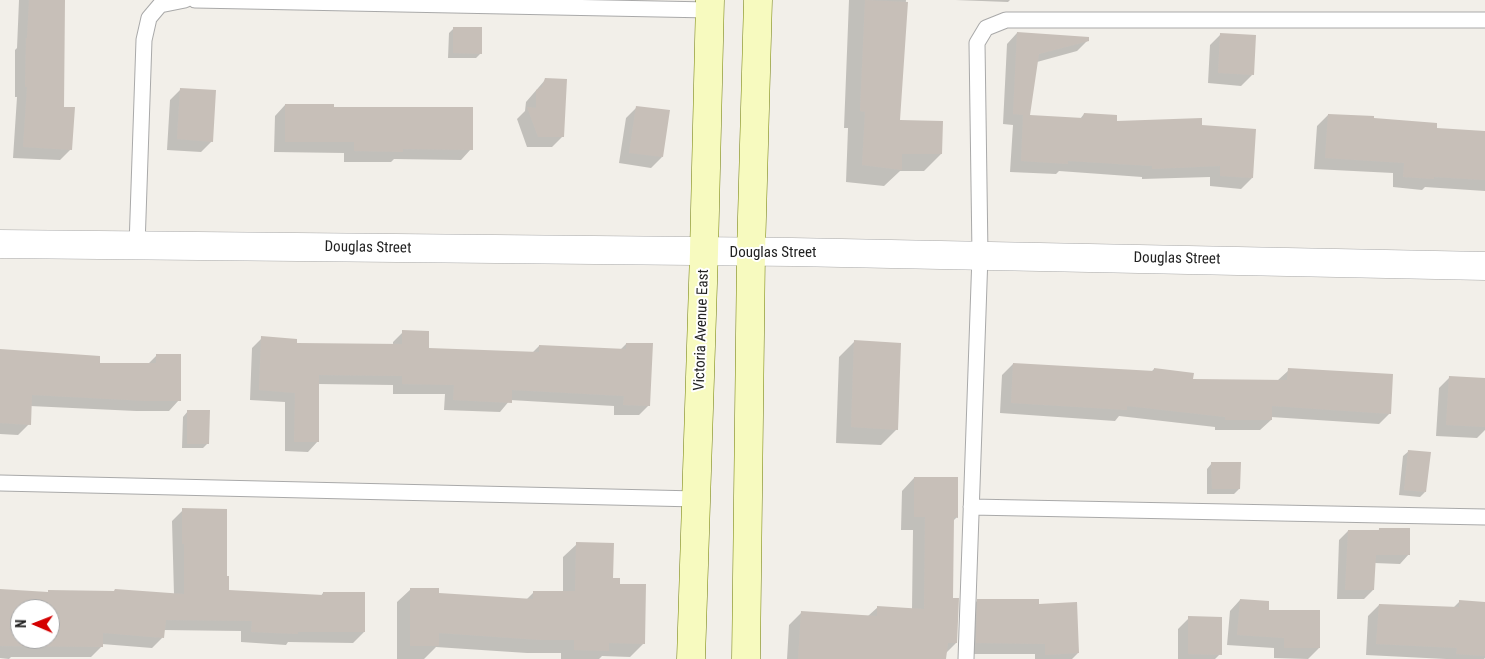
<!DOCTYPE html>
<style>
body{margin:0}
#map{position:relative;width:1485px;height:659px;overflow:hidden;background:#f2efe9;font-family:"Roboto Condensed",sans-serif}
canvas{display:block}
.north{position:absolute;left:10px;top:599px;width:50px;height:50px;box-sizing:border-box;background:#fff;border:1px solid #a7a7a7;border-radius:50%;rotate:271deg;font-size:14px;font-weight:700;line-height:20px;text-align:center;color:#222}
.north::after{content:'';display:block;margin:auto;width:18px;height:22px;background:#d40000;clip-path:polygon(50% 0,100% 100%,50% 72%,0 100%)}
</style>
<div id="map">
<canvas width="1485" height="659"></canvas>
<div class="north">N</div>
</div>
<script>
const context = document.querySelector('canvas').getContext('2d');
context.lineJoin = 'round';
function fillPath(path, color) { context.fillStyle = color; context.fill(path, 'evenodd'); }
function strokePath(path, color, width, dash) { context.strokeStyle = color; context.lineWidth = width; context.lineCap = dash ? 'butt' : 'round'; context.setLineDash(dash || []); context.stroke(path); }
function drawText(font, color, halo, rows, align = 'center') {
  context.font = font + ' "Roboto Condensed",sans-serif'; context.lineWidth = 4; context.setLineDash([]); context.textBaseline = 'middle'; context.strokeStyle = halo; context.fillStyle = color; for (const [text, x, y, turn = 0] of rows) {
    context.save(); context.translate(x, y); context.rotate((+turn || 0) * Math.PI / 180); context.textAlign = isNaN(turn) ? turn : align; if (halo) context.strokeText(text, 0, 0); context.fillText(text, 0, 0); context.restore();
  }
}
const shadow = new Path2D(`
 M 19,0 L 64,0 L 62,108 L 71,149 L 60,160 L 13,158 L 17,97 L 15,97 L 15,50 L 17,48 Z
 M 849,0 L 906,0 L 898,122 L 941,154 L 924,171 L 900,171 L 884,186 L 846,182 L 848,128 L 844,128 Z
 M 955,0 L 1010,0 L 1008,2 Z
 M 454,28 L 481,53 L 476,58 L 448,58 L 449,33 Z
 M 1017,33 L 1088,40 L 1077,51 L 1037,62 L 1028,116 L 1080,119 L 1084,114 L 1115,122 L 1201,126 L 1252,178 L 1241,189 L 1210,186 L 1210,177 L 1142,179 L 1142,177 L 1059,171 L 1056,174 L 1010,172 L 1013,125 L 1003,124 L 1007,44 Z
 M 1221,34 L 1252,75 L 1241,86 L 1208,83 L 1210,45 Z
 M 545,80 L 563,136 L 552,147 L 527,147 L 517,119 L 525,111 L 526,102 Z
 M 181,89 L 212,141 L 201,152 L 167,150 L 170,100 Z
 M 285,105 L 333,108 L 471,149 L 461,160 L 394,159 L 391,162 L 344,162 L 344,153 L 274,152 L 275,116 Z
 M 637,107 L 662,157 L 651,168 L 619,163 L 626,118 Z
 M 1328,115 L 1435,129 L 1485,132 L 1485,191 L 1425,187 L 1422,190 L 1393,187 L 1393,173 L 1314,169 L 1317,126 Z
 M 403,332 L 428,349 L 532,353 L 539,346 L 620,350 L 626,344 L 649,405 L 639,415 L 614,415 L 614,406 L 510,400 L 500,412 L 444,410 L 445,394 L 393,394 L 393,385 L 318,384 L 318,441 L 308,452 L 285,451 L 285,402 L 250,400 L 252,348 L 262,338 L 296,344 L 393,345 L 393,342 Z
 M 854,342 L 897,429 L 881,445 L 836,443 L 839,357 Z
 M 0,351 L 99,364 L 148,364 L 157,355 L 179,400 L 169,411 L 136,411 L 30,406 L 29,424 L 18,435 L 0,434 Z
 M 1013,364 L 1151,372 L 1154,369 L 1192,380 L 1277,381 L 1289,370 L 1390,413 L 1379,424 L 1271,417 L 1271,420 L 1260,430 L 1215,430 L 1215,427 L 1119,416 L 1115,421 L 1000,413 L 1002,375 Z
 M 1450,377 L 1485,379 L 1485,430 L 1477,438 L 1436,436 L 1439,388 Z
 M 188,411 L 208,443 L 203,448 L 182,448 L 183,417 Z
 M 1409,451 L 1425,492 L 1420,497 L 1399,495 L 1403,456 Z
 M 1212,463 L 1239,489 L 1234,494 L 1207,494 L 1207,469 Z
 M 914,478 L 957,517 L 952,522 L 952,600 L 956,643 L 946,653 L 945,659 L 787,659 L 789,625 L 802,612 L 868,616 L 878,607 L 912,609 L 913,530 L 901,530 L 902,491 Z
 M 183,510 L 226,577 L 228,591 L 320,597 L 323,593 L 364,632 L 353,643 L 288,642 L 286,645 L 241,642 L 241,631 L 163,630 L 162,638 L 152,648 L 102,644 L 102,646 L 91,657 L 11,657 L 9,659 L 0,658 L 0,590 L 47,593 L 48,592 L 174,595 L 172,521 ZM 20,609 L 50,609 L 50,639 L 20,639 Z
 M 1380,529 L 1409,554 L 1400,564 L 1374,563 L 1373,590 L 1364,599 L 1337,599 L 1339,540 L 1348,531 L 1377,531 Z
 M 577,544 L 619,585 L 644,643 L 630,657 L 602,656 L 599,659 L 561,659 L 561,653 L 527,653 L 436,647 L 424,659 L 397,659 L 397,602 L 411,589 L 438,594 L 526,600 L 534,592 L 563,592 L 563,557 Z
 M 978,600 L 1038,605 L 1078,653 L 1072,659 L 1035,659 L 1035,654 L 966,654 L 967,611 Z
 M 1240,600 L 1267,611 L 1319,648 L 1308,659 L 1274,658 L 1274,648 L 1227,645 L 1230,611 Z
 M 1460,601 L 1485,603 L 1485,658 L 1484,659 L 1446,659 L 1366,655 L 1368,616 L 1379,605 L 1453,608 Z
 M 1189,618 L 1220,654 L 1215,659 L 1178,659 L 1178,629 Z`);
const building = new Path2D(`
 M 29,0 L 65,0 L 64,107 L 75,107 L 72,150 L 23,147 L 27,87 L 25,87 L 26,38 L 27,38 Z
 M 865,0 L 908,2 L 900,120 L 943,121 L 942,154 L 902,154 L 902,170 L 862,165 L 865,112 L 860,111 Z
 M 453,27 L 482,27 L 482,54 L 453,53 Z
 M 1017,32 L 1089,37 L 1089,41 L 1039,54 L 1030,115 L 1083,118 L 1084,113 L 1117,115 L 1117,121 L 1202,118 L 1202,125 L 1256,129 L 1253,178 L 1220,176 L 1220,166 L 1152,169 L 1152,166 L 1068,161 L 1068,164 L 1021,161 L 1023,115 L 1013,114 Z
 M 1220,33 L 1256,35 L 1254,75 L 1218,73 Z
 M 545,78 L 567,79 L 564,137 L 538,137 L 527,107 L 536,108 L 536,90 L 542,87 Z
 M 180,88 L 216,90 L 213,142 L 177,139 Z
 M 285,104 L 334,104 L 334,107 L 473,107 L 473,150 L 403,149 L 403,152 L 354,151 L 354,142 L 285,142 Z
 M 636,106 L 670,110 L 663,157 L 629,153 Z
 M 1328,114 L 1374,116 L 1374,118 L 1437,123 L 1437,128 L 1485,131 L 1485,180 L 1434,177 L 1434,179 L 1403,177 L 1404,163 L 1325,158 Z
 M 402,330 L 429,331 L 429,348 L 539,352 L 539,345 L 626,349 L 626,343 L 653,343 L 650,406 L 623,405 L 624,396 L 512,390 L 512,403 L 453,400 L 454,385 L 402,384 L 402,376 L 319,375 L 319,442 L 294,442 L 295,393 L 259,390 L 261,336 L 297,339 L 297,343 L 402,344 Z
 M 854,340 L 901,343 L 898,430 L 851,427 Z
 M 0,349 L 100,356 L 100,363 L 156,363 L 156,354 L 181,354 L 181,401 L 147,401 L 32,395 L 31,425 L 0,423 Z
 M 1013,363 L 1154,371 L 1154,368 L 1194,373 L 1193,379 L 1287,380 L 1288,368 L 1393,374 L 1391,414 L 1272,406 L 1272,420 L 1225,420 L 1225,417 L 1127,406 L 1127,410 L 1011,403 Z
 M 1449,376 L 1485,378 L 1485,427 L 1446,425 Z
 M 187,410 L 210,410 L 209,444 L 187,444 Z
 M 1408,450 L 1431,452 L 1426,492 L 1404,490 Z
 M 1211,462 L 1241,462 L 1240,489 L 1212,489 Z
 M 914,477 L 958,477 L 958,518 L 954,517 L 953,598 L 959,598 L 957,643 L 948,643 L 946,659 L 798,659 L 801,611 L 877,616 L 877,606 L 924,609 L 925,517 L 914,517 Z
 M 182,508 L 227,509 L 227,576 L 229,576 L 229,590 L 323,595 L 323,592 L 365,592 L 365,632 L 298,632 L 298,634 L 251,632 L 252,621 L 166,620 L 164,638 L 103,633 L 103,647 L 0,646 L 0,589 L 48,592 L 48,590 L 114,591 L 115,589 L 184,594 L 184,544 L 182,544 ZM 20,609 L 50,609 L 50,639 L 20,639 Z
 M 1379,528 L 1410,528 L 1410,555 L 1376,555 L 1374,590 L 1345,590 L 1348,530 L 1379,530 Z
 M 576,542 L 614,543 L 613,578 L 620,578 L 620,584 L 646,584 L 645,644 L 609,643 L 609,651 L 574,650 L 574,640 L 541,640 L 439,633 L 439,646 L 410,646 L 410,588 L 439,588 L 439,593 L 533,599 L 533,591 L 575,591 Z
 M 977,599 L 1039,599 L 1039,604 L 1077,602 L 1079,653 L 1045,655 L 1045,644 L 976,643 Z
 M 1240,599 L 1269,601 L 1269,610 L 1320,610 L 1320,648 L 1284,648 L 1284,638 L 1237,635 Z
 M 1459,600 L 1485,602 L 1485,656 L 1456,654 L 1457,648 L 1376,644 L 1379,604 L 1459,607 Z
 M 1188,616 L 1222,617 L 1222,655 L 1188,654 Z`);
const service = new Path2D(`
 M 195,0 L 710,10
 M 137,246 L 144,40 L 149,18 L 160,5 L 185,0
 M 0,483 L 697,499
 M 971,507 L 1485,517
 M 966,659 L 980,255 L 977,43 L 986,28 L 1006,20 L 1485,20`);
const minor = new Path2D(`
 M 0,244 L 792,252 L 1485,266`);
const secondary = new Path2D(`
 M 691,659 L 704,252 L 710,0
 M 746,659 L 751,253 L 758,0`);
const streetNames = [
 ["Douglas Street",368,248,1],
 ["Douglas Street",773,253],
 ["Douglas Street",1177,259,1],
 ["Victoria Avenue East",702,330,-88]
];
fillPath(shadow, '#0003');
fillPath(building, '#c7bfb8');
strokePath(service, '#a9a9a9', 17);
strokePath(minor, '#a9a9a9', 29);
strokePath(secondary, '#707d05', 29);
strokePath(service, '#fff', 15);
strokePath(minor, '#fff', 28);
strokePath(secondary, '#f7fabf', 28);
drawText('15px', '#222', '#fff', streetNames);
</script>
